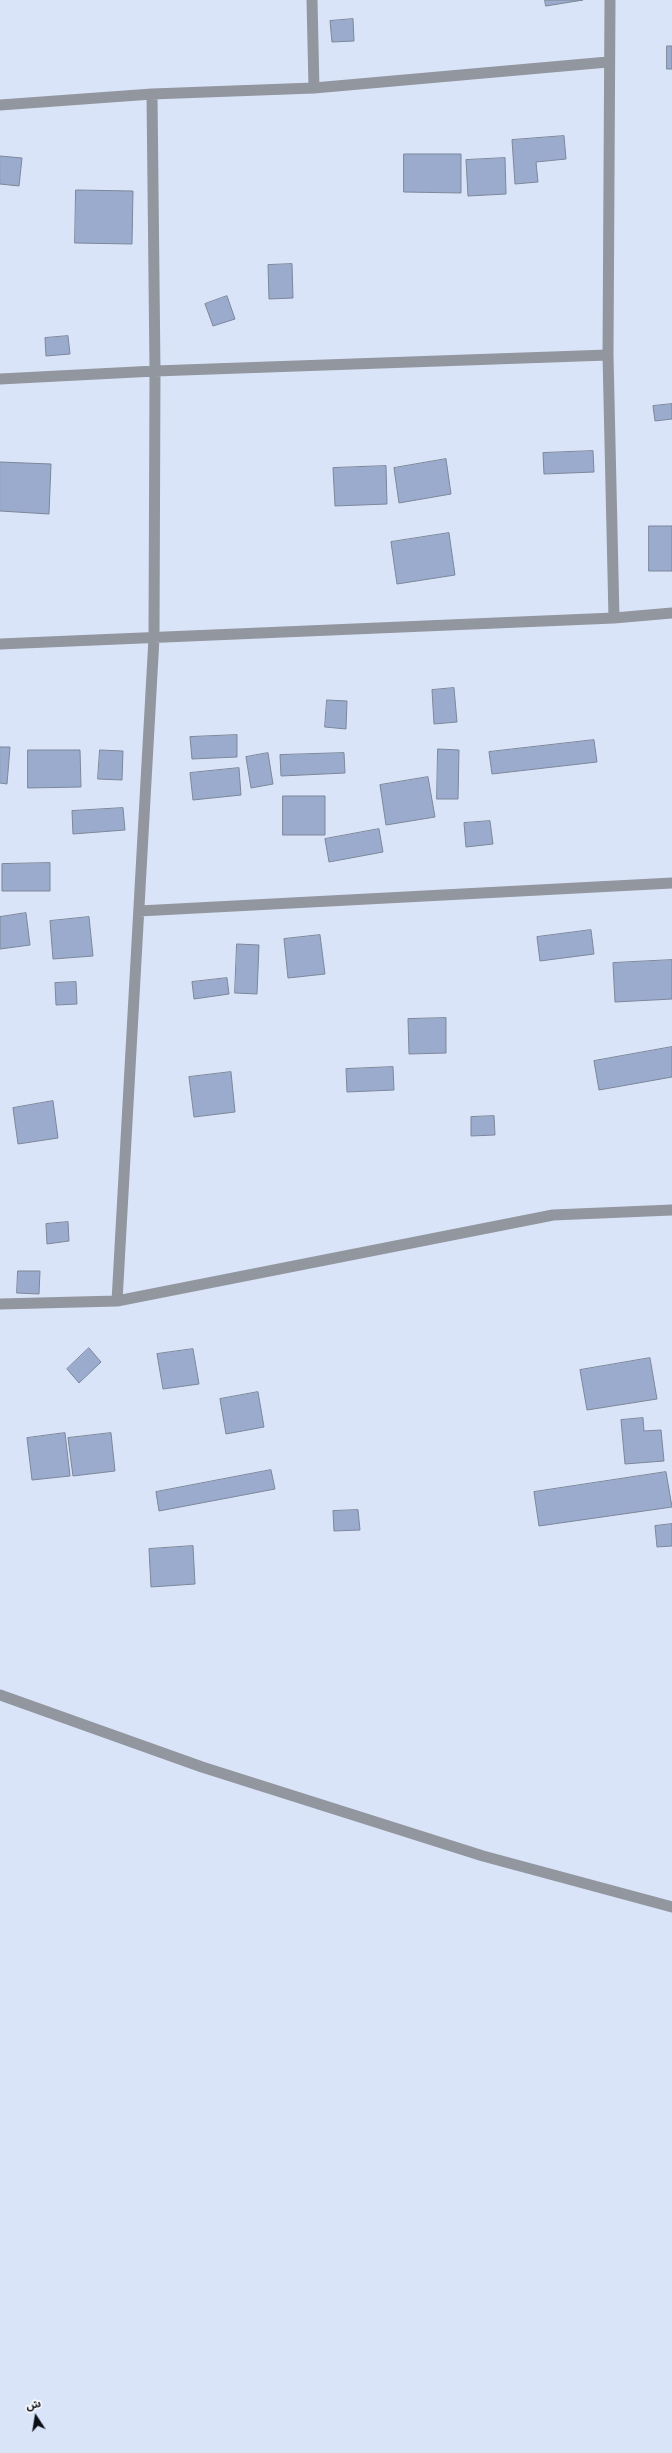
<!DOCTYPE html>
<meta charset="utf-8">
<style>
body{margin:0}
#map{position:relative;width:672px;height:2453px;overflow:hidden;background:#dae4f9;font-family:"Source Sans 3","Noto Sans Arabic",sans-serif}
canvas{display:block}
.north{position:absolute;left:16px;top:2397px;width:40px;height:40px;-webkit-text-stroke:3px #fff;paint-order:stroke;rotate:348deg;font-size:11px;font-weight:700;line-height:16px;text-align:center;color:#0c0f16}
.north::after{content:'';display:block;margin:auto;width:14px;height:18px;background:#0c0f16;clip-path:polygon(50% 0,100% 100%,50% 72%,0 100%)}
</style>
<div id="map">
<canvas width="672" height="2453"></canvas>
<div class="north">ش</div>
</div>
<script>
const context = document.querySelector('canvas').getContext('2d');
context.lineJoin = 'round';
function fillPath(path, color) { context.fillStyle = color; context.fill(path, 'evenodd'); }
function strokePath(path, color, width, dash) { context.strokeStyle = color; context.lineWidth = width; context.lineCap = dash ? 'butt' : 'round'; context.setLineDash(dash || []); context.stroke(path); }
const building = new Path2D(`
 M 545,0 L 583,0 L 546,6 Z
 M 353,19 L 354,41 L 332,42 L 330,21 Z
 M 667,46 L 672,46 L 672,69 L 667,69 Z
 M 564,136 L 566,159 L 536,162 L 538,182 L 515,184 L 512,140 Z
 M 404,154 L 461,154 L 461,193 L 404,192 Z
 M 0,156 L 22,158 L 19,186 L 0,184 Z
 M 505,158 L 506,194 L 468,196 L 466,160 Z
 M 76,190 L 133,191 L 132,244 L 75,243 Z
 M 292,264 L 293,298 L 269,299 L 268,265 Z
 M 227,296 L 235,319 L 213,326 L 205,304 Z
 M 68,336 L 70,354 L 46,356 L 45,338 Z
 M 672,404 L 672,419 L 655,421 L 653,406 Z
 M 593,451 L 594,472 L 544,474 L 543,453 Z
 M 446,459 L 451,494 L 399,503 L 394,468 Z
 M 0,462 L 51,464 L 49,514 L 0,511 Z
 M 386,466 L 387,504 L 335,506 L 333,468 Z
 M 649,526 L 672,526 L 672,571 L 649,571 Z
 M 449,533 L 455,575 L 397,584 L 391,542 Z
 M 454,688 L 457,722 L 434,724 L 432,690 Z
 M 327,700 L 347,701 L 346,729 L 325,727 Z
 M 237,735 L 237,757 L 192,759 L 190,737 Z
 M 594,740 L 597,762 L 492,774 L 489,752 Z
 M 0,747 L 10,747 L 7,784 L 0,783 Z
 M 438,749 L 459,750 L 458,799 L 437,799 Z
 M 28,750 L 80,750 L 81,787 L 28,788 Z
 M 100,750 L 123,751 L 122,780 L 98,779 Z
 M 268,753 L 273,784 L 251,788 L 246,757 Z
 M 344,753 L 345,773 L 281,776 L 280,755 Z
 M 239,768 L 241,795 L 193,800 L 190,773 Z
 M 428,777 L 435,817 L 386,825 L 380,785 Z
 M 283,796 L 325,796 L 325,835 L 283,835 Z
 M 123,808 L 125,830 L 73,834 L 72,811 Z
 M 490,821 L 493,844 L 466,847 L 464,823 Z
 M 379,829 L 383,852 L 329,862 L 325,839 Z
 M 50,863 L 50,891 L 2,891 L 2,864 Z
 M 26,913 L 30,945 L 0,949 L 0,917 Z
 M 89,917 L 93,956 L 53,959 L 50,921 Z
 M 591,930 L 594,954 L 540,961 L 537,937 Z
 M 320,935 L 325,974 L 288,978 L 284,939 Z
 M 237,944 L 259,945 L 257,994 L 235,993 Z
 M 672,960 L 672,999 L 615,1002 L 613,963 Z
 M 227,978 L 229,994 L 194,999 L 192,982 Z
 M 76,982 L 77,1004 L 56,1005 L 55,983 Z
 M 446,1018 L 446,1053 L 409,1054 L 408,1019 Z
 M 672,1047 L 672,1077 L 599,1090 L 594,1061 Z
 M 393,1067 L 394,1090 L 347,1092 L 346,1069 Z
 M 231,1072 L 235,1112 L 194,1117 L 189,1077 Z
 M 53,1101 L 58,1138 L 18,1144 L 13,1108 Z
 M 494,1116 L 495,1135 L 471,1136 L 471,1117 Z
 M 68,1222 L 69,1241 L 47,1244 L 46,1224 Z
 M 18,1271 L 40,1271 L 39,1294 L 17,1293 Z
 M 89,1348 L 101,1362 L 79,1383 L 67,1369 Z
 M 193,1349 L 199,1384 L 163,1389 L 157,1354 Z
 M 650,1358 L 657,1399 L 587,1410 L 580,1370 Z
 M 258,1392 L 264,1427 L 226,1434 L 220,1399 Z
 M 643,1418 L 644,1431 L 661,1430 L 664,1461 L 625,1464 L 621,1420 Z
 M 65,1433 L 70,1476 L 32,1480 L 27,1438 Z
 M 111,1433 L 115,1471 L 73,1476 L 68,1438 Z
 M 271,1470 L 275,1489 L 159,1511 L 156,1492 Z
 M 666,1472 L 672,1507 L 539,1526 L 534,1492 Z
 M 358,1510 L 360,1530 L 334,1531 L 333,1511 Z
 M 672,1524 L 672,1546 L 657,1547 L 655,1526 Z
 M 193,1546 L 195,1584 L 151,1587 L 149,1549 Z`);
const minor = new Path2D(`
 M 312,0 L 314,88
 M 610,0 L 608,355 L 614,618
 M 0,105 L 152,94 L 314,88 L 608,62
 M 0,379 L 155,371 L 608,355
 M 0,644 L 614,618 L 672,613
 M 139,911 L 672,883
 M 117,1301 L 154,638 L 155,371 L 152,94
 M 0,1304 L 117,1301 L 553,1215 L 672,1210
 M 0,1695 L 202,1767 L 483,1856 L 672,1907`);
fillPath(building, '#9aabcd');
strokePath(building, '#7d8799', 1);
strokePath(minor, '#92969f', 11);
</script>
